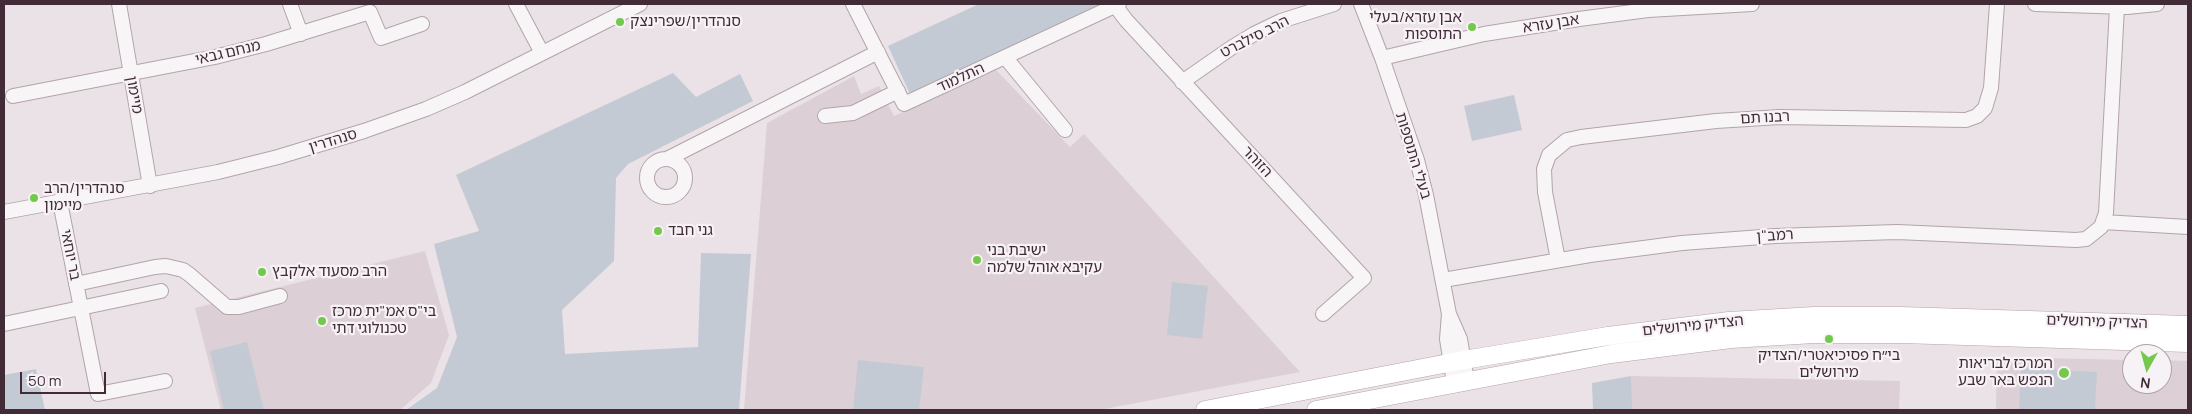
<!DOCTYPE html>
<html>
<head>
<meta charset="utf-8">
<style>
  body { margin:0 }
  #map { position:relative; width:2192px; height:414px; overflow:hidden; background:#eae2e7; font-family:Manrope,sans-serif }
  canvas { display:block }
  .frame { position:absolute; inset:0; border:5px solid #412b37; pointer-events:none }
  .north { position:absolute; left:2122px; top:344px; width:50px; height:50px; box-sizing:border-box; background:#f7f2f5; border:1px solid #aea2a9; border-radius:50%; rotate:187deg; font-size:14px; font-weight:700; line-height:20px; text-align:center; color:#412b37 }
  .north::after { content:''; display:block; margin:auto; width:18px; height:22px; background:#74c94d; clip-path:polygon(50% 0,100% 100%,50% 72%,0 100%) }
  .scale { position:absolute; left:20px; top:372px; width:86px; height:22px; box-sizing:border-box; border:2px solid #412b37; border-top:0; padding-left:6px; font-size:15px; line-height:18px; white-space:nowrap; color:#412b37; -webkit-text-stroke:4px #f7f2f5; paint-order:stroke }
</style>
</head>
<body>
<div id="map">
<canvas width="2192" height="414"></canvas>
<div class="frame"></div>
<div class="north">N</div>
<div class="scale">50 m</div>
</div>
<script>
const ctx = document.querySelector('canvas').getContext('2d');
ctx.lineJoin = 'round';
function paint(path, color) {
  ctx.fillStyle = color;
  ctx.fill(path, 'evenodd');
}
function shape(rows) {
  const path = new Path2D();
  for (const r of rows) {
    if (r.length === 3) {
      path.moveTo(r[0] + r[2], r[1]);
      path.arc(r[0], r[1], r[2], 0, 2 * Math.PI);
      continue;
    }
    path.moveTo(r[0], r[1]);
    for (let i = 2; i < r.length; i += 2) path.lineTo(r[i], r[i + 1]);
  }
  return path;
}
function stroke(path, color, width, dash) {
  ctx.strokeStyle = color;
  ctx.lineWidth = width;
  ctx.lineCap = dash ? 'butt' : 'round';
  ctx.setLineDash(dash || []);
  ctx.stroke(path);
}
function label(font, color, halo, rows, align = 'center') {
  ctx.font = font + ' Manrope,"Noto Sans Hebrew",sans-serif';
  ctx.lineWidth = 4.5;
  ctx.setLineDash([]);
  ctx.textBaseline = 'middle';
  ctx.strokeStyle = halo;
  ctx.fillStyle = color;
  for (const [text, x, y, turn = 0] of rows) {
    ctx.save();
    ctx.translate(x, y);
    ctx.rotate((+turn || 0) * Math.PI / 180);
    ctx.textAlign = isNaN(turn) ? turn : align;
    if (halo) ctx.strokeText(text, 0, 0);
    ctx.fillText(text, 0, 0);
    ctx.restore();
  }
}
const built = shape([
  [996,70,1070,147,1084,134,1300,372,1099,410,744,410,767,123,854,76,861,94,879,86,894,116],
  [425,251,449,335,431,383,400,410,221,410,195,308],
  [1997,357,2132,360,2132,384,2162,384,2162,360,2188,361,2188,410,1996,410],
  [1631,376,1900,381,1899,410,1630,410]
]);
const green = shape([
  [979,4,1099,4,1101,6,910,94,888,46],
  [673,73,696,97,740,74,753,101,628,164,616,178,614,261,562,310,565,354,698,347,701,253,751,254,739,410,406,410,437,388,457,337,434,244,479,231,456,175],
  [1514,95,1522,130,1472,141,1464,106],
  [1172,282,1208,286,1202,339,1167,335],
  [247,342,264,410,224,410,210,351],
  [858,360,924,367,919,410,853,410],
  [2021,368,2097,372,2095,410,2019,410],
  [36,369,45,410,4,410,4,375],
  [1631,376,1632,410,1593,410,1592,383]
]);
const minor = shape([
  [119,4,150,186],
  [290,4,301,34],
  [516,4,542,53],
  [853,4,904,104,1119,4],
  [1114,4,1126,20,1364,278,1323,314],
  [1361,4,1382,58,1417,160,1426,195,1449,314,1460,339,1467,381],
  [2035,4,2127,7,2157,4],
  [1005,57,1065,130],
  [1382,58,1484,34,1579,19,1648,10,1752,4],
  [1182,82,1231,48,1254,34,1281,21,1334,4],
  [13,96,215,57,266,44,370,12,381,38,422,24],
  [825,116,853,113,898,91],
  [666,178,19],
  [667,159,878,52],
  [60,202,98,394,165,381],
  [4,212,218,172,278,157,364,131,426,109,465,92,640,4],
  [2103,222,2188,227],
  [1558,260,1545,192,1544,169,1549,155,1567,140,1581,137,1716,121,1780,117,1966,120,1977,116,1985,108,1991,88,1997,4],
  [1443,280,1590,255,1682,243,1775,236,1897,232,2076,240,2086,239,2101,227,2106,213,2117,7],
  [76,284,155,267,166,266,183,270,190,275,227,307,239,307,280,296],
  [1449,314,1447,339,1454,383],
  [4,324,161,291]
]);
const major = shape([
  [1205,410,1464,360,1608,336,1729,321,1814,316,1901,316,2188,325],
  [1316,410,1611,354,1731,339,1814,334,1901,334,2188,343]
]);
const markers = [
  [620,22,5,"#74c94d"],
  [1472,27,5,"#74c94d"],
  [34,198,5,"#74c94d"],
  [658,231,5,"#74c94d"],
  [977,260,5,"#74c94d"],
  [262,272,5,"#74c94d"],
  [322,321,5,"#74c94d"],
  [1829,339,5,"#74c94d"],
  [2064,373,6,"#74c94d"]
];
const poiNames = [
  ["אבן עזרא/בעלי",1462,18,"right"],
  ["התוספות",1462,35,"right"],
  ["סנהדרין/שפרינצק",630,22],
  ["סנהדרין/הרב",44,189],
  ["מיימון",44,206],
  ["גני חבד",668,231],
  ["ישיבת בני",987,251],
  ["עקיבא אוהל שלמה",987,268],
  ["הרב מסעוד אלקבץ",272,272],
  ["בי\"ס אמ\"ית מרכז",332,312],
  ["טכנולוגי דתי",332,329],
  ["בי״ח פסיכיאטרי/הצדיק",1829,356,"center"],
  ["מירושלים",1829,373,"center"],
  ["המרכז לבריאות",2053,364,"right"],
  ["הנפש באר שבע",2053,381,"right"]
];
const streetNames = [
  ["אבן עזרא",1551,24,-9],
  ["הרב סילברט",1255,37,-27],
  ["מנחם גבאי",228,53,-13],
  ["התלמוד",961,78,-25],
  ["מיימון",134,95,80],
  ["רבנו תם",1765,118,-3],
  ["סנהדרין",333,141,-17],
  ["בעלי התוספות",1413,156,73],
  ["הזוהר",1257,162,47],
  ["רמב\"ן",1775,236,-4],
  ["בר יוחאי",70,255,79],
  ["הצדיק מירושלים",2097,322,2],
  ["הצדיק מירושלים",1693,326,-6]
];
paint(built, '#dcd0d6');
paint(green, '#c4cad4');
stroke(minor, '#b1a4ab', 16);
stroke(major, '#b5a2ad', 19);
stroke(minor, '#f8f5f7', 14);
stroke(major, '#fff', 18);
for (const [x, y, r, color] of markers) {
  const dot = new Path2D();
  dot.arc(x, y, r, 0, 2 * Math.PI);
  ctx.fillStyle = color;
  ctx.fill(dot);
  stroke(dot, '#f7f2f5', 2);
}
label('15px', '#412b37', '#f7f2f5', poiNames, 'left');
label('15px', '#412b37', '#f7f2f5', streetNames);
</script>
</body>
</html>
